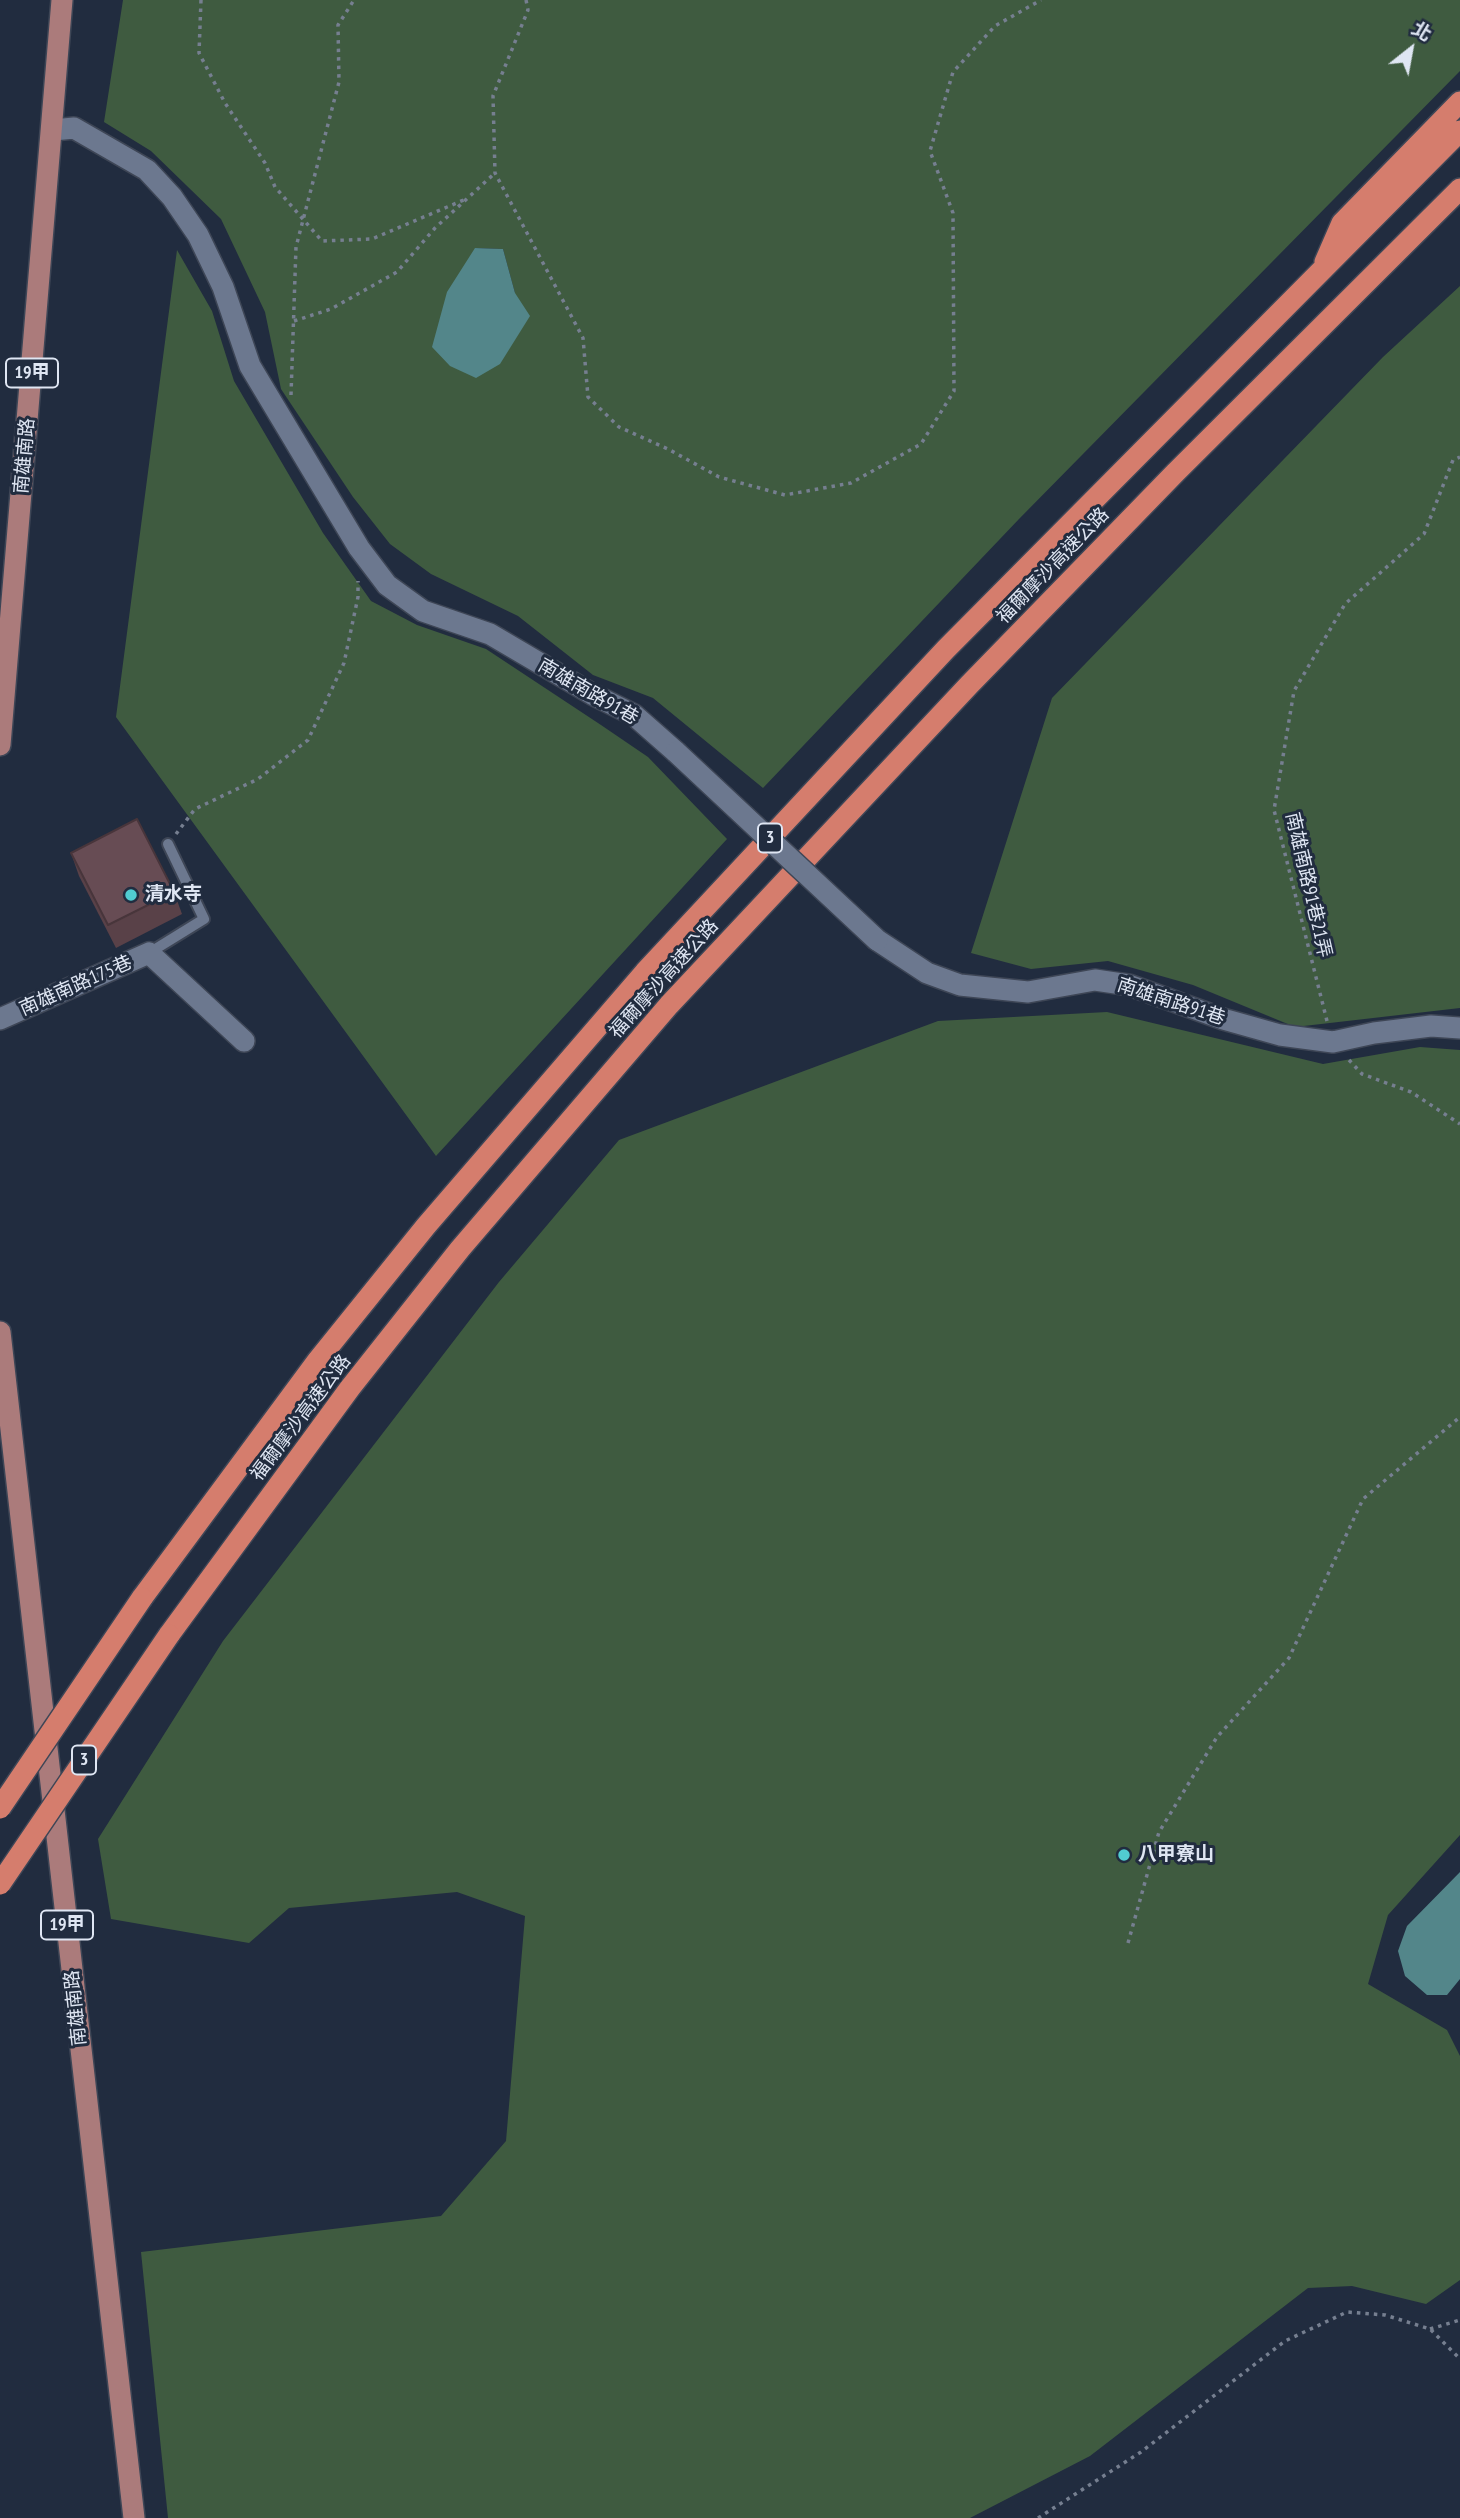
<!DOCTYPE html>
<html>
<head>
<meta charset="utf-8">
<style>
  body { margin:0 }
  #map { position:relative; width:1460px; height:2518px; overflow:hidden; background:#212c3f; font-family:"PT Sans Narrow","Noto Sans TC",sans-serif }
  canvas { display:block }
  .north { position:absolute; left:1376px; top:14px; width:70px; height:70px; -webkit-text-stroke:5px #212c3f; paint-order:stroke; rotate:31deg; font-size:19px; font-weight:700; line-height:28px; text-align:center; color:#dfe6f3 }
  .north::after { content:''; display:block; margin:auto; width:24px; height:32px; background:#dfe6f3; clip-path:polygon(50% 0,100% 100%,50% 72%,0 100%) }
</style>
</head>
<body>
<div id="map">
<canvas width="1460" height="2518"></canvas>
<div class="north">北</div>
</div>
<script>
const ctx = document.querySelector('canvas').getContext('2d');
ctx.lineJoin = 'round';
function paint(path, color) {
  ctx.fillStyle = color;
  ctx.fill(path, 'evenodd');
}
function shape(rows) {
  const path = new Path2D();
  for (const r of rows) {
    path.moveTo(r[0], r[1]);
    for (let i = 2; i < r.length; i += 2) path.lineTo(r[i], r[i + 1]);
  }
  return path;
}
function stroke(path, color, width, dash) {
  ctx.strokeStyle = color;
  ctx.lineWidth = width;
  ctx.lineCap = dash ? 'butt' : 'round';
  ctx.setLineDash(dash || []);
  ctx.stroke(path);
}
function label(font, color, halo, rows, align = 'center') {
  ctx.font = font + ' "PT Sans Narrow","Noto Sans TC",sans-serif';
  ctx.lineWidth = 6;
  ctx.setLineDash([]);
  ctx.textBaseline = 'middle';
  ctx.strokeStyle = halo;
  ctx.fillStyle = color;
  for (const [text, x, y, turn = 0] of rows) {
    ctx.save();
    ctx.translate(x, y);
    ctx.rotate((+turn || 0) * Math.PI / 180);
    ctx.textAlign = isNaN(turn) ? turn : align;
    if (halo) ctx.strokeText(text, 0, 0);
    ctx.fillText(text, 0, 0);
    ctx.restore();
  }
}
const forest = shape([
  [123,0,1460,0,1460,71,1019,519,763,788,653,698,593,675,518,616,431,574,390,544,353,497,281,389,265,312,221,219,151,151,104,122],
  [475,248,503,249,515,293],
  [177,250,212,311,234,381,323,533,371,601,417,625,486,649,601,725,648,757,727,839,436,1156,116,717],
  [1460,286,1460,1008,1295,1027,1193,985,1108,961,1031,969,971,953,1052,698,1383,357],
  [1107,1012,1323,1064,1420,1047,1460,1050,1460,1835,1388,1915,1368,1984,1447,2030,1460,2056,1460,2280,1426,2304,1352,2286,1308,2288,1090,2456,970,2518,168,2518,141,2252,441,2216,506,2141,525,1916,457,1892,289,1908,249,1943,111,1919,98,1839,223,1641,499,1282,619,1140,938,1021]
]);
const water = shape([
  [475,248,503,249,515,293,530,316,500,364,476,378,450,366,432,347,447,292],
  [1460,1872,1460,1979,1447,1995,1427,1995,1405,1976,1398,1951,1407,1926]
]);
const path = shape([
  [201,0,199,53,225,103,265,163,275,187,322,241,372,239,466,199],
  [526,0,528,10,493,96,495,173,583,338,588,397,619,427,668,449,719,477,785,495,851,483,921,444,954,391,953,213,930,151,953,72,995,26,1041,0],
  [294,321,331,309,397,272,435,228,495,173],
  [291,395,296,247,339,82,338,25,354,0],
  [176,834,195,809,258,779,308,740,344,663,358,597,358,581],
  [1327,1021,1274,810,1294,691,1345,604,1424,534,1453,460,1460,457],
  [1349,1060,1362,1074,1411,1092,1460,1124],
  [1128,1943,1159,1832,1217,1737,1289,1658,1363,1499,1460,1417],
  [1430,2329,1460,2320],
  [1038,2518,1141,2452,1285,2341,1347,2312,1385,2315,1430,2329,1460,2359]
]);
const service = shape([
  [149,953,204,919,168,844]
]);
const minor = shape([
  [53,130,74,128,147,170,172,197,198,235,223,287,250,366,359,548,387,585,423,611,490,634,592,694,634,715,676,752],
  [877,940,927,973,960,985,1028,992,1095,980,1129,985,1223,1019,1280,1035,1333,1042,1374,1033,1431,1026,1460,1028],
  [0,1019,149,953,244,1041]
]);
const primary = shape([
  [0,745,62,0],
  [0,1332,134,2518]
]);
const motorway = shape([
  [1325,262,1342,223,1460,102],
  [142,1598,318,1360,426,1226,645,972,946,649,1460,131],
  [169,1635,350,1388,460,1249,669,1005,969,685,1175,473,1460,189]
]);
const minorBridge = shape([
  [676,752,877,940]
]);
const motorwayBridge = shape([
  [0,1808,142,1598],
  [0,1884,169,1635]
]);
const wall = shape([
  [71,853,174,892,182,914,116,948,79,876]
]);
const building = shape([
  [137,819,174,892,108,925,71,853,137,819]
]);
const markers = [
  [131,895,7,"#51ccd1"],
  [1124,1855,7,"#51ccd1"]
];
const shields = [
  [32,373,52],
  [770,838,24],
  [84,1760,24],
  [67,1925,52]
];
const shieldNames = [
  ["19甲",32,373],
  ["3",770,838],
  ["3",84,1760],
  ["19甲",67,1925]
];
const streetNames = [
  ["南雄南路",25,456,-85],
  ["福爾摩沙高速公路",1053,566,-46],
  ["南雄南路91巷",588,692,30],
  ["南雄南路91巷21弄",1308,885,77],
  ["福爾摩沙高速公路",664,979,-48],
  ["南雄南路175巷",76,986,-24],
  ["南雄南路91巷",1171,1002,18],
  ["福爾摩沙高速公路",301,1418,-53],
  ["南雄南路",76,2008,-96]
];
const poiNames = [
  ["清水寺",145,895],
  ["八甲寮山",1138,1855]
];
paint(forest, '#3f5b40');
paint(water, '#53868a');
stroke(service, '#3e4656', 14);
stroke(minor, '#3e4656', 24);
stroke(primary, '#3e4656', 24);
stroke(motorway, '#3e4656', 24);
stroke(path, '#767f90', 3.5, [3.5, 5]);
stroke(service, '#6c788f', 10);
stroke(minor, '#6c788f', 21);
stroke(primary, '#ab7b7b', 21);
stroke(motorway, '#d57d6d', 21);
stroke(minorBridge, '#3e4656', 24, []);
stroke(motorwayBridge, '#3e4656', 24, []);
stroke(minorBridge, '#6c788f', 21);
stroke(motorwayBridge, '#d57d6d', 21);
paint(wall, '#594148');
paint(building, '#674c54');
stroke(building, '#48353b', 2);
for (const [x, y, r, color] of markers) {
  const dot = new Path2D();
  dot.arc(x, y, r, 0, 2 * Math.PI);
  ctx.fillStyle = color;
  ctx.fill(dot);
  stroke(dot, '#212c3f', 2.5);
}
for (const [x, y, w] of shields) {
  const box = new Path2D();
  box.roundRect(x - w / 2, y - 14.5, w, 29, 5);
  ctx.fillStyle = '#212c3f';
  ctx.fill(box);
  stroke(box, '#dfe6f3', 2);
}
label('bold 18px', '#dfe6f3', null, shieldNames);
label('19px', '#dfe6f3', '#212c3f', streetNames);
label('bold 19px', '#dfe6f3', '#212c3f', poiNames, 'left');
</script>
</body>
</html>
